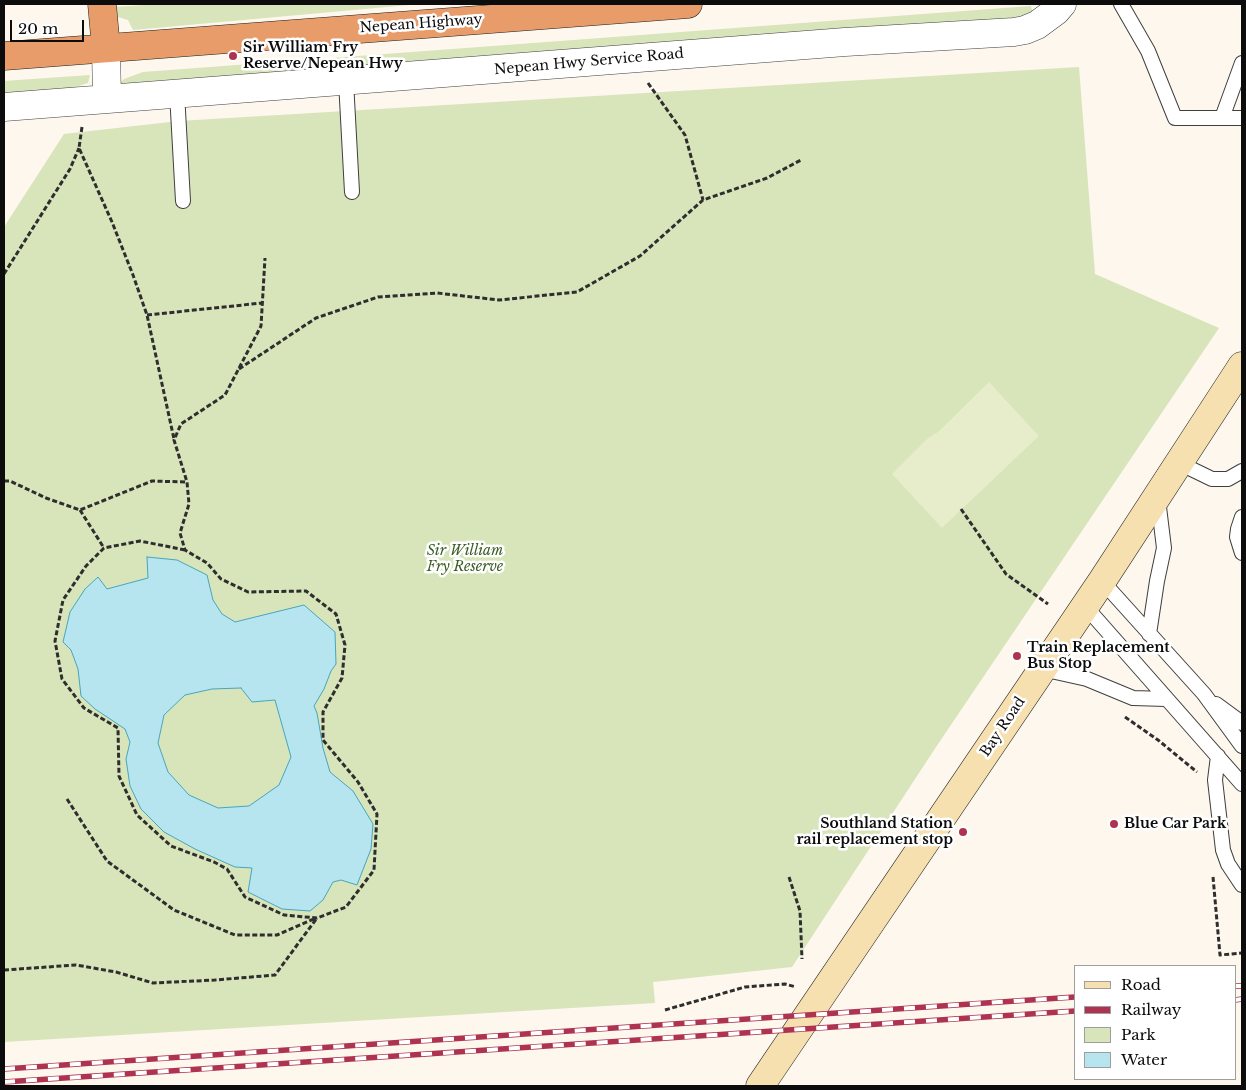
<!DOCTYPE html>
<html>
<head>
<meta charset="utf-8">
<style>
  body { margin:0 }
  #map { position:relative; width:1246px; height:1090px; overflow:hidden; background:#fdf7ed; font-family:"Libre Baskerville",serif }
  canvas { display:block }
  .frame { position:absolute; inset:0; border:5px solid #0c0c0c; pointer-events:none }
  .legend { position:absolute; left:1074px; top:965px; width:162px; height:115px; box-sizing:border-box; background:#fff; border:1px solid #9e9e9e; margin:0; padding:6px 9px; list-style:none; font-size:15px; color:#0c0c0c }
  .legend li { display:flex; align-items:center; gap:10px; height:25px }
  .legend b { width:25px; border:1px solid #9e9e9e }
  .scale { position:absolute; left:10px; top:20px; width:74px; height:22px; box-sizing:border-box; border:2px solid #0c0c0c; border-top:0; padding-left:6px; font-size:15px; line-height:18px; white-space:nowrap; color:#0c0c0c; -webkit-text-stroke:4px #fff; paint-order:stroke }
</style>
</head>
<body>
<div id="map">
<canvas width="1246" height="1090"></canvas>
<div class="frame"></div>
<ul class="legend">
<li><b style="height:6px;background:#f6e0af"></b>Road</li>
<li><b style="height:6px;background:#ad3351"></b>Railway</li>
<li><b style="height:14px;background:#d8e4ba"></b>Park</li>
<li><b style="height:14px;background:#b7e5ef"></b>Water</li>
</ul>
<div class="scale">20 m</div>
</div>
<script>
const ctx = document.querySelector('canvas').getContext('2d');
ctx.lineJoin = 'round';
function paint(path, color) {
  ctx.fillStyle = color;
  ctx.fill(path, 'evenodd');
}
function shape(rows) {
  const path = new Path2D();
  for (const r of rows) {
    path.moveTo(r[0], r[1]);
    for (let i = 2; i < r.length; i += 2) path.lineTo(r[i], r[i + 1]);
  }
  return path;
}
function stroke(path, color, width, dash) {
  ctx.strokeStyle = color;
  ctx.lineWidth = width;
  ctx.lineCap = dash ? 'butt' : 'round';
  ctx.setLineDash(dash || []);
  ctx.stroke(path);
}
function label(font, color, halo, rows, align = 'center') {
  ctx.font = font + ' "Libre Baskerville",serif';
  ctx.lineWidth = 5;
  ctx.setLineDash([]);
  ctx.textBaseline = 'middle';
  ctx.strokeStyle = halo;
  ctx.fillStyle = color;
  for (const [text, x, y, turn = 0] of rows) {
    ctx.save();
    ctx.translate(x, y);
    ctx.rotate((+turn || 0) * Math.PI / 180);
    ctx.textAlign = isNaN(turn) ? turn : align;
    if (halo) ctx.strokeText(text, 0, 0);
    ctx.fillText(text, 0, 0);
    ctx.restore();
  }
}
const green = shape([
  [159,4,420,4,133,30,128,20,115,16,115,7],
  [1031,6,1033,15,1013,21,112,90,124,79,143,72],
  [1079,67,1095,274,1219,328,936,747,792,967,653,982,655,1003,4,1042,4,227,64,134,179,121],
  [90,75,88,83,66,90,4,95,4,81]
]);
const pitch = shape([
  [989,382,1039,436,942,528,892,474,928,438,938,432]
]);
const water = shape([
  [147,557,177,560,207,575,213,600,222,614,235,622,304,605,335,632,336,664,331,671,324,689,314,706,317,713,323,748,330,772,353,791,373,824,371,849,357,885,341,880,333,882,323,900,310,911,282,909,248,892,252,868,235,867,195,849,164,832,141,809,130,786,126,759,130,742,125,729,95,709,81,696,78,669,71,650,63,642,70,612,85,589,98,577,107,589,148,578,147,557],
  [241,688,252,702,275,700,291,757,279,785,249,806,218,808,189,795,168,772,158,743,164,715,185,695,212,689,241,688]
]);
const path = shape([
  [648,83,685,135,703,200],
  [82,127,79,148,112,222,133,275,147,315,174,439],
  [4,274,70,169,79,148],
  [147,315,262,303],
  [239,369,316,318,378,297,437,293,499,300,577,292,640,256,703,200,767,178,801,160],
  [4,481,10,481,46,498,80,510,152,481,186,482],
  [961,509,1006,574,1048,604],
  [80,510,104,548],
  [185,550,140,541,104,548,86,566,63,600,55,641,62,679,84,708,118,728,119,776,137,815,171,846,214,862,227,869,245,897,284,915,317,918,346,907,374,870,377,814,358,782,323,740,323,712,342,678,345,645,336,614,306,591,248,592,221,579,207,563,185,550,180,533,189,504,187,482,174,440,181,424,225,395,261,326,265,258],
  [1125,717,1158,740,1197,772],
  [67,799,107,861,174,910,235,935,277,935,316,918],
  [789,877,800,911,802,959],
  [1213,877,1220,955,1242,953],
  [4,970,76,965,116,972,153,983,215,980,275,975,317,918],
  [665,1010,745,987,785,984,796,987]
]);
const service = shape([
  [1121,4,1148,51,1175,118,1242,118],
  [346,81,352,192],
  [177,93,183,201],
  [1222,118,1242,63],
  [1179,463,1212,479,1228,479,1242,471],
  [1242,517,1238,529,1237,537,1242,553],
  [1102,581,1204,694,1242,746],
  [1085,606,1242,784],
  [1149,634,1157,581,1164,548,1158,499],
  [1042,669,1087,679,1133,698,1166,699],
  [1216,704,1242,723],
  [1218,756,1215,780,1223,850,1228,864,1242,885]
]);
const minor = shape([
  [106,48,107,99],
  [4,107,845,42,1014,32,1025,30,1037,25,1056,11,1062,4]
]);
const secondary = shape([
  [760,1086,1102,581,1242,366]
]);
const trunk = shape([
  [102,4,106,48],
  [4,56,688,4]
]);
const rail = shape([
  [1235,986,1242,986],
  [1235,1000,1242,999],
  [4,1069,1075,997],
  [4,1082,1075,1011]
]);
const markers = [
  [233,56,5,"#ad3351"],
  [1017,656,5,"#ad3351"],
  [1114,824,5,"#ad3351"],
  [963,832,5,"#ad3351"]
];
const streetNames = [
  ["Nepean Highway",421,24,-4],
  ["Nepean Hwy Service Road",589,62,-5],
  ["Bay Road",1003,727,-56]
];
const poiNames = [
  ["Sir William Fry",243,48],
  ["Reserve/Nepean Hwy",243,64],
  ["Train Replacement",1027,648],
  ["Bus Stop",1027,664],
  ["Southland Station",953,824,"right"],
  ["rail replacement stop",953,840,"right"],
  ["Blue Car Park",1124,824]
];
const parkNames = [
  ["Sir William",465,551],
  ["Fry Reserve",465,567]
];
paint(green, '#d8e4ba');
paint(pitch, '#e7eccb');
paint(water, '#b7e5ef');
stroke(water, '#46a6be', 1);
stroke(service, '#3f3f3f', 16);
stroke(minor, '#3f3f3f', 29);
stroke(secondary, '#2e2e2e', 29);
stroke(trunk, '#1d1d1d', 29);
stroke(path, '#2e2e2e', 3, [5, 2.5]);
stroke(service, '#fff', 14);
stroke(minor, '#fff', 28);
stroke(secondary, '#f6e0af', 28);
stroke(trunk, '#e79c6a', 28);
stroke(rail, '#ad3351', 5.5);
stroke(rail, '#fff', 4, [11]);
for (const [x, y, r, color] of markers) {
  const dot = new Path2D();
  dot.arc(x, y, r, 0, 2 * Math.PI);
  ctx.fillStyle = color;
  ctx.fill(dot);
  stroke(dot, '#fff', 2);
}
label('14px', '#0c0c0c', '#fff', streetNames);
label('bold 14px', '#0c0c0c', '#fff', poiNames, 'left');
label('italic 14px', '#3b5c24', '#fff', parkNames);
</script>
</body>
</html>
